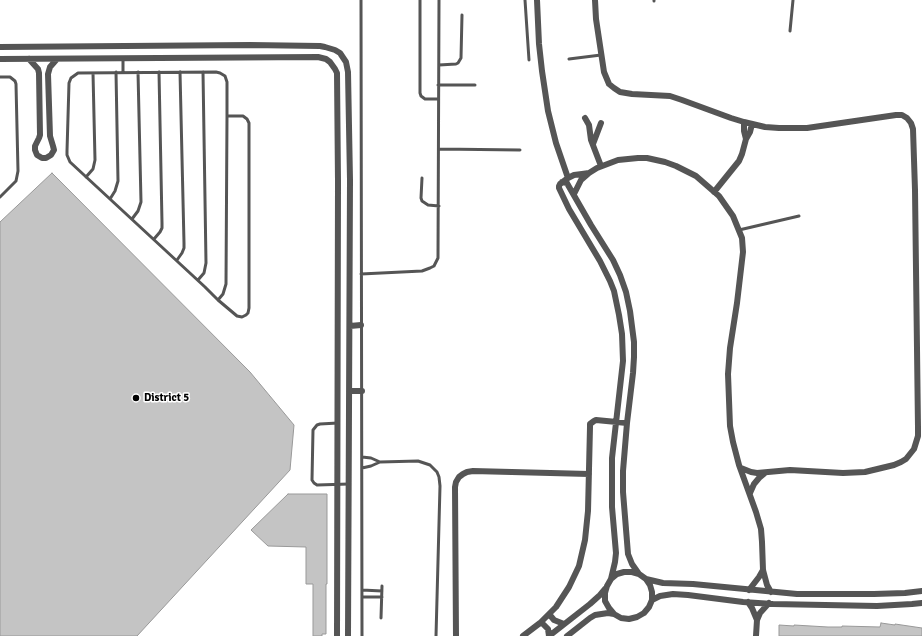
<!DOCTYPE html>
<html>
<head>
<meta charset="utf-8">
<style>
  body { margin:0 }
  canvas { display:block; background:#fff }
</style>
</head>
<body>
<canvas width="922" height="636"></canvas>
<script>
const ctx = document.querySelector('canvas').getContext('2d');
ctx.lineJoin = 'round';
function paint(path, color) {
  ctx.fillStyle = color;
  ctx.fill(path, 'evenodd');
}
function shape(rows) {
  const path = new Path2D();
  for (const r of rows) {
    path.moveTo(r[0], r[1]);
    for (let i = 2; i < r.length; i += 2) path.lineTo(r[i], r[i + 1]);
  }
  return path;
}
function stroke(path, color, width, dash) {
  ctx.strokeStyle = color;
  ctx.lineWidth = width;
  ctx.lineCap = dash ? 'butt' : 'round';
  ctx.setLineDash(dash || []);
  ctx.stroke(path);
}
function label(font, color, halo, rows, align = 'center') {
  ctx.font = font + ' Signika,sans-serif';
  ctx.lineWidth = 3;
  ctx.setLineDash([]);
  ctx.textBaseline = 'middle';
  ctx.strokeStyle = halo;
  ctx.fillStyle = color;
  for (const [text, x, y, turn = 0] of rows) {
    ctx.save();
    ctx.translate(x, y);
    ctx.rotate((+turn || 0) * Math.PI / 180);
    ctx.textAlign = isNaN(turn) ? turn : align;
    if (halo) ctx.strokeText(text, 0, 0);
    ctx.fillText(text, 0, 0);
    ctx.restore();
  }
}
const building = shape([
  [52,173,250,372,294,425,290,470,137,636,0,636,0,222,52,173],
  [288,494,327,494,327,584,326,584,326,634,322,634,322,636,313,636,313,584,306,584,306,547,268,546,251,530,288,494],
  [881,623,895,625,895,624,922,628,922,636,779,636,779,625,794,626,794,625,828,627,842,627,842,626,880,627,881,623]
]);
const lane = shape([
  [361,0,362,636],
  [420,0,420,93,421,96,425,99,438,99],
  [525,0,529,60],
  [654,0,654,1],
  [790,31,793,0],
  [123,59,123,72],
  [569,59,601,55],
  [439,65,456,64,458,63,461,58,462,15],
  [0,77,10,77,15,81,16,84,18,171,16,181,0,197],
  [438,85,475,85],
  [439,149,520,150],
  [86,177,93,169,95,160,93,73],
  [422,178,421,198,422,201,428,205,439,206],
  [110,199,115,191,118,181,116,72],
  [132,219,138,211,141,202,138,72],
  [739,230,799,216],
  [154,239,160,232,162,228,162,223,159,72],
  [177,260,182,253,184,248,184,243,180,72],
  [361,274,422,271,430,268,434,266,438,258,439,0],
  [198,280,204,273,206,263,203,72],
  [218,300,223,294,226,284,227,116,227,82,225,76,220,73,216,72,78,73,71,78,69,83,67,151,67,155,70,162,205,287,218,300,237,316,242,317,246,315,248,313,249,308,249,123,247,119,243,116,227,116],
  [338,423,320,424,317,425,313,430,312,480,314,483,317,485,349,484],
  [362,457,371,458,380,462],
  [362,468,371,466,380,462,418,461,430,465,437,472,439,477,440,486,436,636],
  [362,590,382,591],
  [362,597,382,597],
  [381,618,382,586]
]);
const street = shape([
  [537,0,539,44,542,71,548,111,556,143,568,178],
  [595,0,596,19,604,72,609,84,614,88,620,92,632,94,670,96,682,100,731,118,744,122,765,127,779,128,807,128,896,115,902,115,907,118,911,123,913,129,915,190,918,428,918,436,914,449,906,459,901,462,894,465,865,472,843,473,790,470,757,473,751,472,741,468],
  [0,47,250,45,320,46,325,47,335,50,340,53,346,62,348,72,350,180,348,636],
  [0,59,318,57,326,59,330,62,335,69,337,73,338,182,337,636],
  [29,59,38,69,39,73,40,135,39,138,35,146,35,150,37,155,42,158,46,158,51,155,54,150,53,146,50,136,48,74,50,67,57,59],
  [585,118,589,125,591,140,601,166],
  [744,122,744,131,746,139],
  [593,144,601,123],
  [589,173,582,174,574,175,568,178,560,184,559,186,559,188,569,209,600,261,610,281,614,291,619,315,622,334,623,361,612,458,612,507,616,553,615,562,611,579,607,586,605,593,605,601,609,608,614,614,621,618,629,619,637,617,644,613,649,607,652,600,652,592,650,585,646,579,639,574,632,572,624,572,617,574,611,579],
  [562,182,567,183,568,185,591,225,613,260,620,275,626,292,630,311,634,342,634,357,633,373,627,423,623,471,623,492,628,554,632,564,639,574],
  [714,192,739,161,742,154,746,139,750,132,752,124],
  [574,194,581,180,589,173,597,168,618,160,638,158,647,158,665,162,676,166,696,176,719,196,733,216,742,238,743,252,737,303,730,348,728,374,730,426,733,442,739,465,756,512,761,529,762,542,763,570,767,585,771,592],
  [350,326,361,325],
  [349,391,362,391],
  [750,493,754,484,759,478,765,473],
  [646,579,663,583,693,584,797,594,874,594,905,593,922,591],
  [749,590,759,577,763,570],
  [652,600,660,596,673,594,688,595,743,602,773,604,877,606,912,604,922,603],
  [748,602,752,608,757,620,756,636],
  [549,614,554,620,564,624],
  [757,620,760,613,769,603],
  [540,623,543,624,548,629,549,636],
  [456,636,455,487,456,482,459,477,463,474,467,472,473,471,589,474],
  [523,636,540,623,556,607,569,587,579,566,585,540,588,511,590,427,590,424,594,421,596,420,627,423],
  [549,636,590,604,600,595,605,589],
  [567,636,590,618,595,615,608,613,614,614]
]);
const markers = [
  [136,398,4,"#000"]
];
const poiNames = [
  ["District 5",144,398]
];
paint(building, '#c4c4c4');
stroke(building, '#999', 1);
stroke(lane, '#555', 3);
stroke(street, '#555', 6);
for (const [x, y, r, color] of markers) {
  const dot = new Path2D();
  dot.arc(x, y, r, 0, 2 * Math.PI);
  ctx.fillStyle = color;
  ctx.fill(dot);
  stroke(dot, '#fff', 1.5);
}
label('bold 11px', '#000', '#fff', poiNames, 'left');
</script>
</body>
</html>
